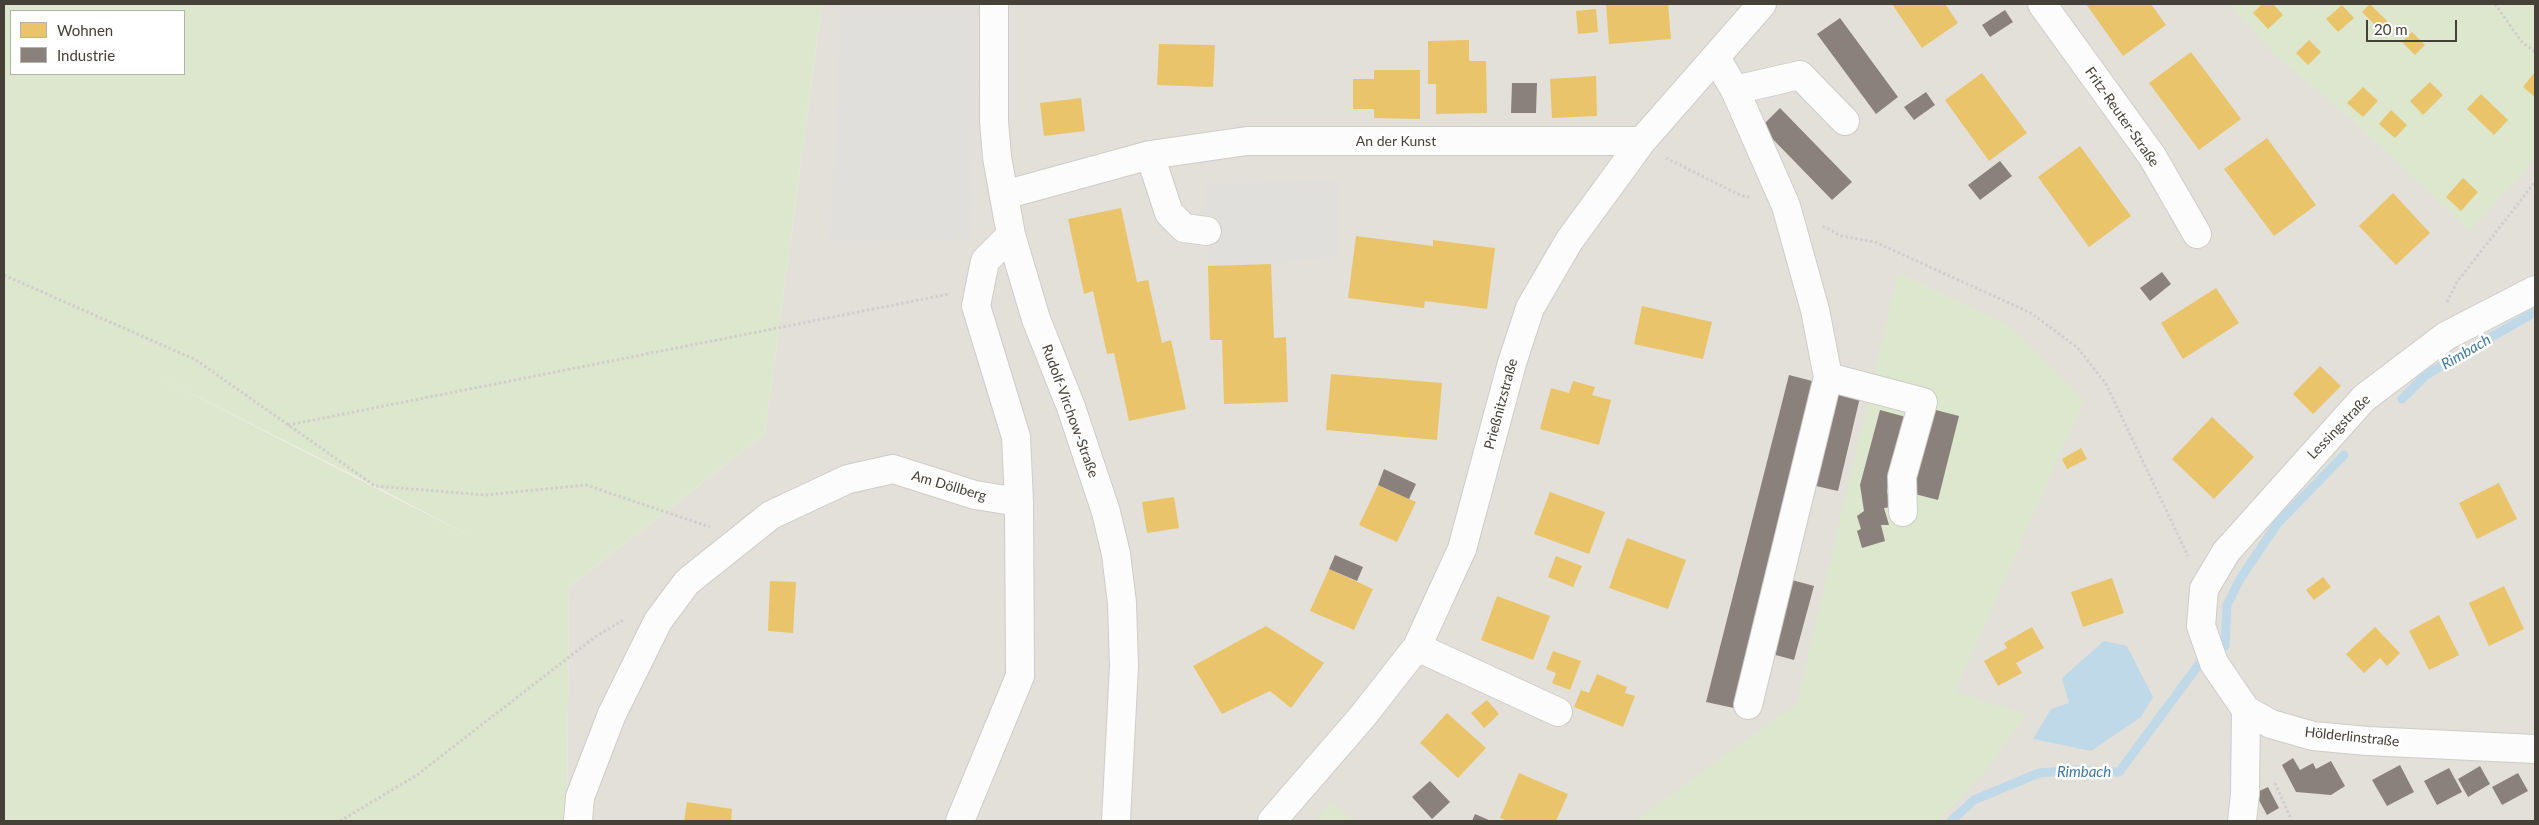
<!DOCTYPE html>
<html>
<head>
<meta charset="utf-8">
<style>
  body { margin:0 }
  #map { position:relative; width:2539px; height:825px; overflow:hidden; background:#f0eeeb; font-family:Lato,sans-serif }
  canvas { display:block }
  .frame { position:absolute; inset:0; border:5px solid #454038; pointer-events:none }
  .legend { position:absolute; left:10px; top:10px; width:175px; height:65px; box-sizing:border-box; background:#fff; border:1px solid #b5b3af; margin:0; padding:6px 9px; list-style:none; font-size:15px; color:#454038 }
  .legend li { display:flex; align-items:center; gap:10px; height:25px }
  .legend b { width:25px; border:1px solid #b5b3af }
  .scale { position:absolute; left:2366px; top:20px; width:91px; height:22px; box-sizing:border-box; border:2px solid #454038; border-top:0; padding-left:6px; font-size:15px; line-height:18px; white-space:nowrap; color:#454038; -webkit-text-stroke:4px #fff; paint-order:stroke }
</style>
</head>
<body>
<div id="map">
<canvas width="2539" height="825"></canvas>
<div class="frame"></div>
<ul class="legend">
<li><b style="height:14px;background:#e9c46a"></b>Wohnen</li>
<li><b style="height:14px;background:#8a817c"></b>Industrie</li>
</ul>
<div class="scale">20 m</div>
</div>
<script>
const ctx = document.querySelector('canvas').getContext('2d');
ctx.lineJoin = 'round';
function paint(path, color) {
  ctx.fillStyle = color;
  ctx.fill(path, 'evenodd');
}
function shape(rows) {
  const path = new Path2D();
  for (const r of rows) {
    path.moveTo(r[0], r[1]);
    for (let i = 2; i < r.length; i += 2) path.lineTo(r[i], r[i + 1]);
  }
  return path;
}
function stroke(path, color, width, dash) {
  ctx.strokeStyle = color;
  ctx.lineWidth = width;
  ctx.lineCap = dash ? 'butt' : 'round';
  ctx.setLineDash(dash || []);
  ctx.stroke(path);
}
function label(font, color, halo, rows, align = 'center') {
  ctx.font = font + ' Lato,sans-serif';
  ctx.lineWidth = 5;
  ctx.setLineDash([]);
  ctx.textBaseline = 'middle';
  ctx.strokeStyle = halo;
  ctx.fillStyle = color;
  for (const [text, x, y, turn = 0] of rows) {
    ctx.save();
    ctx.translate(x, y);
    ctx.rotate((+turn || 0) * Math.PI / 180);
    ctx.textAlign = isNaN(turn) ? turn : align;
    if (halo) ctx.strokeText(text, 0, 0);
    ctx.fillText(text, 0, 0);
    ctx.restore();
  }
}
const residential = shape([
  [822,4,2535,4,2535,821,567,821,569,587,765,434]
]);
const green = shape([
  [4,4,822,4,765,434,569,587,567,821,4,821],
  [11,11,184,11,184,74,11,74],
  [156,376,375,486,476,539],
  [2230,4,2535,4,2535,159,2470,231,2354,122,2273,53],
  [1898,273,2011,326,2084,400,1955,692,2026,714,1982,776,1938,821,1634,821,1797,703],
  [1331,802,1353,821,1314,821]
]);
const parking = shape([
  [841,4,979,4,972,239,830,241],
  [1338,179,1339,256,1271,264,1208,266,1205,185]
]);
const water = shape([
  [2104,641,2127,646,2153,697,2141,717,2091,751,2033,739,2051,709,2069,703,2062,678]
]);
const homes = shape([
  [1606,4,1668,4,1671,39,1609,44],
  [1892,4,1945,4,1958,23,1922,48],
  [2086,4,2151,4,2166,25,2123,56],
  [2262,4,2273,4,2283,15,2268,29,2253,13],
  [2370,4,2388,22,2380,30,2362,12],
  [2342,5,2354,18,2338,32,2326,19],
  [1596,9,1598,32,1578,34,1576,11],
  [2412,32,2425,45,2415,55,2402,42],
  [1469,40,1469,61,1486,61,1487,113,1436,114,1436,84,1428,84,1428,41],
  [2309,40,2321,52,2308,65,2296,53],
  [1159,44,1215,45,1213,87,1157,85],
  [2191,52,2241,119,2199,150,2149,83],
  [1374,70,1420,70,1420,119,1374,118,1374,109,1353,109,1353,79,1374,79],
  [2535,72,2535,97,2523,87],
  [1982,73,2027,133,1989,161,1945,100],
  [1596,76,1597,116,1552,118,1550,79],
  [2430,82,2443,95,2423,115,2410,101],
  [2363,87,2378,101,2363,117,2347,103],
  [2481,94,2508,120,2494,135,2467,109],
  [1081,98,1085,131,1044,136,1040,103],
  [2391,110,2407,125,2395,138,2379,124],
  [2267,138,2316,205,2274,236,2224,169],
  [2080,146,2131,216,2089,247,2038,177],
  [2463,178,2478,192,2461,211,2446,197],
  [2393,193,2430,233,2396,265,2359,226],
  [1121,208,1137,282,1148,280,1162,343,1171,340,1186,409,1129,421,1114,353,1107,354,1093,291,1084,294,1068,219],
  [1356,236,1433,246,1433,240,1495,248,1487,309,1425,301,1424,308,1348,298],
  [1271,264,1274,338,1286,337,1288,402,1224,404,1222,340,1210,340,1208,266],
  [2216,288,2239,323,2183,359,2161,323],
  [1642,306,1712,322,1703,359,1634,344],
  [2320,366,2341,386,2313,414,2293,394],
  [1331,374,1442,383,1437,440,1326,430],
  [1573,381,1595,387,1592,395,1611,400,1599,445,1540,429,1551,388,1569,393],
  [2212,417,2254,457,2214,499,2172,459],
  [2081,448,2087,459,2067,469,2062,459],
  [2499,483,2517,519,2477,539,2459,503],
  [1378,485,1416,502,1397,542,1359,525],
  [1550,492,1605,512,1589,554,1534,534],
  [1174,497,1179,528,1147,533,1142,502],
  [1627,538,1686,560,1668,609,1609,588],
  [1556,556,1582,566,1573,587,1548,577],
  [1329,569,1373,589,1354,630,1310,611],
  [2323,577,2331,587,2314,600,2306,590],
  [2112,578,2124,613,2083,627,2071,592],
  [770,581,796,582,793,633,768,631],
  [2504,586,2524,629,2489,646,2469,603],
  [1497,596,1550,616,1533,660,1481,640],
  [2439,615,2459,655,2429,670,2409,631],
  [1266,626,1324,663,1291,708,1270,691,1222,714,1193,666],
  [2032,627,2044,648,2016,663,2022,673,1998,686,1984,661,2007,648,2004,643],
  [2375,627,2400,653,2387,666,2380,658,2364,673,2346,654],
  [1553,651,1581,661,1570,690,1552,683,1556,673,1546,669],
  [1597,674,1627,687,1625,693,1635,696,1623,727,1574,707,1581,690,1589,693],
  [1487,700,1499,714,1484,728,1471,713],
  [1447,713,1486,748,1458,778,1420,743],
  [1519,773,1568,794,1556,821,1508,821,1500,818],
  [687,802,732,809,731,821,684,821]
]);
const industry = shape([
  [2005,10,2013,22,1990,37,1982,25],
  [1840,18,1898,97,1876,114,1817,34],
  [1512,83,1537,83,1536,113,1511,113],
  [1926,92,1935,105,1914,120,1904,107],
  [1780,108,1852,182,1832,200,1761,127],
  [2000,161,2012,176,1980,200,1968,185],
  [2162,272,2171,284,2150,301,2140,288],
  [1789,375,1816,382,1734,708,1706,702],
  [1840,388,1861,393,1838,491,1816,486],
  [1932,409,1959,416,1938,500,1911,493],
  [1880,410,1906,417,1887,491,1891,507,1884,508,1889,525,1881,525,1885,541,1862,548,1857,531,1861,529,1857,516,1864,511,1860,485],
  [1384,469,1416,484,1409,499,1378,485],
  [1335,555,1363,567,1357,581,1329,569],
  [1792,580,1814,586,1794,660,1772,654],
  [2293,758,2300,770,2313,763,2316,769,2331,761,2345,786,2331,795,2296,792,2282,765],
  [2400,765,2414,792,2387,806,2372,780],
  [2480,766,2490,784,2468,797,2458,779],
  [2449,768,2462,792,2437,805,2424,781],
  [2518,773,2528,791,2502,805,2492,787],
  [1430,781,1450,802,1432,819,1412,797],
  [2268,787,2279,808,2267,815,2255,793],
  [1475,814,1491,821,1472,821]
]);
const stream = shape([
  [2402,399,2426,375,2535,312],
  [2225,646,2227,605,2240,579,2277,524,2344,455],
  [1951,821,1974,800,2039,773,2074,770,2119,772,2203,659]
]);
const path = shape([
  [2495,4,2521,41,2535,52],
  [1666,158,1740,195,1751,198],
  [1823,226,1841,236,1875,242,2031,313,2078,348,2106,384,2188,556],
  [4,275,196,360,375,486,486,495,586,485,710,527],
  [2447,302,2457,282,2535,182],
  [288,425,949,294],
  [2275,783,2292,821],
  [340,821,417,775,595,637,625,619]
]);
const minor = shape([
  [994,4,994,121,997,157,1011,235,1036,319,1071,407,1106,512,1116,554,1122,603,1124,666,1116,821],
  [2042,4,2152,156,2197,234],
  [1716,58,1735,90,1786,206,1815,310,1828,377,1748,705],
  [1735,90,1800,75,1845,121],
  [1150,155,1169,213,1184,228,1207,231],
  [1004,195,1150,155,1247,141,1642,141],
  [2535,290,2446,336,2364,398,2226,552,2204,589,2201,626,2214,663,2246,710,2271,724,2313,736,2367,741,2535,749],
  [1828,377,1923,402,1902,477,1903,512],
  [1417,647,1558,712],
  [578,821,580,797,612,714,658,621,687,582,771,515,848,479,893,469,975,495,1019,502,1016,437,976,306,985,261,1011,235],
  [960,821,1020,676,1019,502],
  [1272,821,1362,717,1417,647,1462,549,1512,363,1530,308,1569,241,1642,141,1762,4],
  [2242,821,2245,794,2246,710]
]);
const streetNames = [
  ["Fritz-Reuter-Straße",2122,117,55],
  ["An der Kunst",1396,141],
  ["Prießnitzstraße",1501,404,-75],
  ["Rudolf-Virchow-Straße",1070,411,70],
  ["Lessingstraße",2339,427,-46],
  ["Am Döllberg",949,486,16],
  ["Hölderlinstraße",2352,737,6]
];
const waterNames = [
  ["Rimbach",2466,352,-30],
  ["Rimbach",2084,772]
];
paint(residential, '#e3e0d9');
paint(green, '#dde7ce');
paint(parking, '#e1dfdc');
paint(water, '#c0d9e9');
paint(homes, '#e9c46a');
paint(industry, '#8a817c');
stroke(stream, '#c0d9e9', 9);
stroke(minor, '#ceccc8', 30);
stroke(path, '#d0cecc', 3, [2.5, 2.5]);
stroke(minor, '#fdfcfc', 28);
label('14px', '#454038', '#fff', streetNames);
label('italic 15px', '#3e7aa4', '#fff', waterNames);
</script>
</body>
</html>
